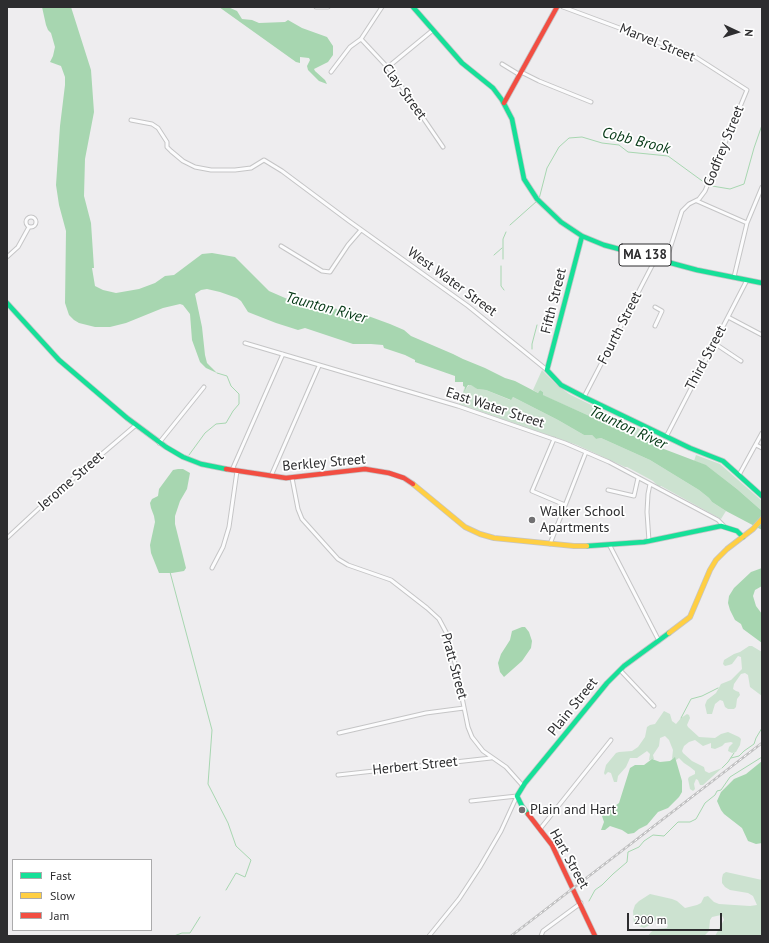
<!DOCTYPE html>
<html>
<head>
<meta charset="utf-8">
<style>
  body { margin:0 }
  #map { position:relative; width:769px; height:943px; overflow:hidden; background:#eeedef; font-family:"PT Sans",sans-serif }
  canvas { display:block }
  .frame { position:absolute; inset:0; border:8px solid #2d2d2f; pointer-events:none }
  .legend { position:absolute; left:12px; top:859px; width:140px; height:72px; box-sizing:border-box; background:#fff; border:1px solid #ababac; margin:0; padding:5px 7px; list-style:none; font-size:12px; color:#2d2d2f }
  .legend li { display:flex; align-items:center; gap:8px; height:20px }
  .legend b { width:20px; border:1px solid #ababac }
  .north { position:absolute; left:717px; top:12px; width:40px; height:40px; -webkit-text-stroke:3px #fff; paint-order:stroke; rotate:94deg; font-size:11px; font-weight:700; line-height:16px; text-align:center; color:#2d2d2f }
  .north::after { content:''; display:block; margin:auto; width:14px; height:18px; background:#2d2d2f; clip-path:polygon(50% 0,100% 100%,50% 72%,0 100%) }
  .scale { position:absolute; left:627px; top:913px; width:95px; height:18px; box-sizing:border-box; border:2px solid #2d2d2f; border-top:0; padding-left:5px; font-size:12px; line-height:14px; white-space:nowrap; color:#2d2d2f; -webkit-text-stroke:3px #fff; paint-order:stroke }
</style>
</head>
<body>
<div id="map">
<canvas width="769" height="943"></canvas>
<div class="frame"></div>
<ul class="legend">
<li><b style="height:5px;background:#16e098"></b>Fast</li>
<li><b style="height:5px;background:#ffcf43"></b>Slow</li>
<li><b style="height:5px;background:#f24e42"></b>Jam</li>
</ul>
<div class="north">N</div>
<div class="scale">200 m</div>
</div>
<script>
const ctx = document.querySelector('canvas').getContext('2d');
ctx.lineJoin = 'round';
function paint(path, color) {
  ctx.fillStyle = color;
  ctx.fill(path, 'evenodd');
}
function shape(rows) {
  const path = new Path2D();
  for (const r of rows) {
    if (r.length === 3) {
      path.moveTo(r[0] + r[2], r[1]);
      path.arc(r[0], r[1], r[2], 0, 2 * Math.PI);
      continue;
    }
    path.moveTo(r[0], r[1]);
    for (let i = 2; i < r.length; i += 2) path.lineTo(r[i], r[i + 1]);
  }
  return path;
}
function stroke(path, color, width, dash) {
  ctx.strokeStyle = color;
  ctx.lineWidth = width;
  ctx.lineCap = dash ? 'butt' : 'round';
  ctx.setLineDash(dash || []);
  ctx.stroke(path);
}
function label(font, color, halo, rows, align = 'center') {
  ctx.font = font + ' "PT Sans",sans-serif';
  ctx.lineWidth = 3.5;
  ctx.setLineDash([]);
  ctx.textBaseline = 'middle';
  ctx.strokeStyle = halo;
  ctx.fillStyle = color;
  for (const [text, x, y, turn = 0] of rows) {
    ctx.save();
    ctx.translate(x, y);
    ctx.rotate((+turn || 0) * Math.PI / 180);
    ctx.textAlign = isNaN(turn) ? turn : align;
    if (halo) ctx.strokeText(text, 0, 0);
    ctx.fillText(text, 0, 0);
    ctx.restore();
  }
}
const green = shape([
  [542,370,557,385,569,394,658,438,655,445,542,395,543,392,540,390,538,393,533,390],
  [469,385,472,385,477,389,486,390,510,400,513,397,558,420,584,435,592,435,596,439,601,438,650,460,699,490,709,498,712,502,726,511,721,519,661,486,659,487,653,481,627,467,625,467,577,445,459,404,465,386,464,391],
  [696,455,720,464,762,501,762,511,737,489,707,466,694,461],
  [749,646,752,646,762,652,762,696,750,687,748,675,745,673,741,674,734,684,733,689,736,691,739,692,740,695,737,699,736,707,734,709,728,709,725,707,723,701,720,700,715,704,712,714,707,714,705,705,707,700,716,693,721,684,731,680,742,669,741,657,738,656,732,664,729,665,725,666,723,664,724,660,734,654,740,652],
  [664,711,670,714,672,721,676,724,681,718,687,714,689,715,690,718,687,725,688,727,699,737,715,738,721,734,728,732,739,737,741,739,740,745,736,752,732,753,728,751,729,747,733,743,731,742,725,743,722,746,715,749,711,748,711,743,703,746,695,740,689,742,684,746,682,751,683,753,692,761,704,767,705,771,709,773,722,768,703,785,700,785,698,780,696,779,694,784,695,789,693,791,690,789,688,779,689,777,695,774,695,771,690,767,684,763,679,758,676,760,674,758,672,759,673,750,669,740,665,736,660,738,659,746,653,755,654,759,649,760,650,754,647,751,637,758,630,758,626,767,618,776,617,782,614,782,611,773,608,772,605,775,604,773,606,765,616,753,619,752,632,751,638,747,645,737,647,727,650,725,655,724],
  [726,872,762,880,762,936,715,936,724,920,723,917,721,915,712,917,710,920,709,931,704,936,648,936,651,932,656,929,667,928,668,925,664,921,656,920,648,926,644,928,634,924,633,911,635,905,639,901,650,894,672,899,677,901,685,908,697,905,701,903,704,897,708,896,714,902,719,904,750,906,757,905,753,896,748,893,730,890,725,887,722,883,722,878,723,874]
]);
const water = shape([
  [42,7,71,7,91,70,94,112,85,159,84,196,91,223,94,268,92,268,95,286,103,290,116,293,139,289,155,283,165,276,174,275,202,254,212,253,235,257,269,291,292,301,360,313,390,324,404,330,411,336,453,354,463,359,485,368,505,378,515,381,538,393,540,390,543,392,543,395,656,446,706,465,737,489,762,511,762,530,726,511,712,502,709,498,699,490,650,460,601,438,596,439,592,435,584,435,558,420,513,397,511,400,486,390,477,389,471,385,468,385,464,392,465,387,463,386,463,382,455,382,455,376,415,362,415,360,405,355,384,348,383,345,371,344,353,344,305,328,298,330,276,323,253,314,248,312,241,301,237,298,220,292,207,289,201,290,195,294,202,327,205,355,207,363,217,373,206,368,200,362,192,340,190,314,183,305,180,304,163,308,126,323,110,327,95,327,79,323,74,320,69,315,65,303,66,231,59,205,56,185,60,126,65,85,65,77,61,66,50,62,53,56,55,47,51,33,48,30,46,25],
  [219,7,228,7,237,11,242,19,252,20,259,23,285,22,288,20,302,28,327,37,333,46,333,55,328,62,314,69,315,71,325,80,327,84,319,81,308,70,307,66,310,60,309,58,300,57,300,63,296,62],
  [178,469,183,469,190,473,187,489,180,501,175,516,175,524,186,568,184,571,172,573,159,573,151,553,150,545,155,522,154,516,151,508,150,503,152,499,158,496,159,489,173,470],
  [762,568,762,586,755,590,753,596,756,606,762,614,762,643,743,629,741,624,735,620,730,610,728,603,729,596,734,588,751,572],
  [522,627,525,627,529,632,532,641,531,648,522,661,504,677,500,672,498,663,501,654,510,640,512,631],
  [675,757,682,781,682,792,679,797,668,808,658,812,647,825,639,829,634,833,628,834,622,830,610,826,605,830,601,830,604,822,602,816,604,809,609,806,615,806,619,803,630,768,635,765,644,765,652,759,660,762,670,761],
  [762,761,762,843,756,844,748,841,742,828,724,814,721,810,717,801,721,792,734,779,746,774]
]);
const stream = shape([
  [712,186,730,189,744,184,754,148,762,125],
  [539,199,547,168,559,147,569,138,582,137,602,143,619,145,628,152,668,156,705,183],
  [510,225,537,201],
  [494,255,502,248],
  [503,259,503,239,506,232],
  [501,266,501,286,504,290],
  [532,349,532,344,537,325],
  [189,455,205,433,216,424,226,423,233,411,239,404,239,394,231,386,227,376,217,373],
  [170,572,212,730,208,784,228,823,236,846,251,860,245,877,236,873,226,890],
  [681,718,691,699,702,696,718,688],
  [731,758,739,756,744,751,754,744,756,738,762,728],
  [722,768,728,762,734,753],
  [589,901,595,890,602,885,613,874,627,862,628,852,639,847,644,841,653,835,664,836,678,822,690,822,696,819,705,803,715,795,717,791,721,790,730,777,762,757],
  [174,936,182,933,190,933,200,917]
]);
const street = shape([
  [316,7,328,7],
  [563,7,684,52,694,56,747,90,705,191,699,199,689,204,682,211,666,261],
  [361,39,391,71,443,147],
  [502,64,520,75],
  [388,67,433,30],
  [331,72,350,47,361,39,382,7],
  [521,72,539,81,591,102],
  [131,120,152,124,158,128,167,142,167,147,171,151,183,161,195,167,211,170,235,170,251,168,264,160,282,171,349,221,468,306,547,370],
  [697,201,747,223],
  [31,222,5],
  [281,246,322,271,330,272,348,245,361,230],
  [7,257,18,247,29,227],
  [734,277,747,223,762,187],
  [728,317,762,335],
  [655,326,662,311,655,307],
  [245,343,458,406,565,443,609,462,703,512,718,520,724,526],
  [714,343,741,361],
  [584,397,656,258],
  [666,437,747,280],
  [554,439,532,491,565,505],
  [159,443,204,387],
  [756,445,762,448],
  [232,470,283,354],
  [739,475,762,433],
  [271,476,319,366],
  [292,478,298,509,302,519,338,559,348,565,391,580,427,608,439,619,447,634,455,663,468,727,472,737,483,751,506,767,523,786],
  [608,490,634,496,638,478],
  [7,538,49,499,136,425],
  [649,541,647,512,648,494,650,484],
  [550,544,586,452],
  [610,546,659,641],
  [212,568,223,547,229,527,237,471],
  [620,670,654,706],
  [339,733,426,713,464,708],
  [338,775,491,758],
  [540,829,611,740],
  [429,936,459,899,480,867,501,831,517,796,471,801],
  [541,936,543,931,581,903]
]);
const fast = shape([
  [413,7,462,63,493,88,502,100,512,119,524,179,537,199,561,222,582,236,604,245,697,270,762,283],
  [582,236,547,370,561,385,586,398,690,448,723,461,762,496],
  [7,303,59,360,127,418,166,447,183,457,201,464,226,469],
  [587,546,644,542,721,526,737,531,743,537],
  [528,814,522,806,517,796,525,783,607,683,624,666,669,633]
]);
const slow = shape([
  [413,484,465,527,480,534,494,538,574,546,587,546],
  [669,633,690,617,710,570,716,560,727,549,753,529,762,519]
]);
const jam = shape([
  [504,103,557,7],
  [226,469,286,478,365,469,389,473,404,478,413,484],
  [528,814,552,845,595,936]
]);
const rail = shape([
  [511,936,762,743]
]);
const markers = [
  [532,520,4,"#717072"],
  [522,810,4,"#717072"]
];
const shields = [
  [645,255,52]
];
const shieldNames = [
  ["MA 138",645,255]
];
const streetNames = [
  ["Marvel Street",657,43,22],
  ["Clay Street",404,92,54],
  ["Godfrey Street",724,146,-68],
  ["West Water Street",452,282,36],
  ["Fifth Street",554,301,-76],
  ["Fourth Street",620,328,-63],
  ["Third Street",706,358,-62],
  ["East Water Street",495,408,18],
  ["Berkley Street",324,463,-5],
  ["Jerome Street",71,481,-41],
  ["Pratt Street",454,666,75],
  ["Plain Street",573,707,-51],
  ["Herbert Street",415,766,-6],
  ["Hart Street",569,859,61]
];
const poiNames = [
  ["Walker School",540,512],
  ["Apartments",540,528],
  ["Plain and Hart",530,810]
];
const waterNames = [
  ["Cobb Brook",636,141,14],
  ["Taunton River",326,308,15],
  ["Taunton River",628,428,25]
];
paint(green, '#cce2d0');
paint(water, '#a7d6b0');
stroke(stream, '#a7d6b0', 1);
stroke(street, '#c5c5c6', 5);
stroke(fast, '#c5c5c6', 6);
stroke(slow, '#c5c5c6', 6);
stroke(jam, '#c5c5c6', 6);
stroke(street, '#fcfcfd', 3);
stroke(fast, '#16e098', 4.5);
stroke(slow, '#ffcf43', 4.5);
stroke(jam, '#f24e42', 4.5);
stroke(rail, '#c0c0c1', 2.5);
stroke(rail, '#fff', 1, [3]);
for (const [x, y, r, color] of markers) {
  const dot = new Path2D();
  dot.arc(x, y, r, 0, 2 * Math.PI);
  ctx.fillStyle = color;
  ctx.fill(dot);
  stroke(dot, '#fff', 1.5);
}
for (const [x, y, w] of shields) {
  const box = new Path2D();
  box.roundRect(x - w / 2, y - 11, w, 22, 3);
  ctx.fillStyle = '#fff';
  ctx.fill(box);
  stroke(box, '#2d2d2f', 1);
}
label('bold 13px', '#2d2d2f', null, shieldNames);
label('14px', '#2d2d2f', '#fff', streetNames);
label('14px', '#2d2d2f', '#fff', poiNames, 'left');
label('italic 15px', '#043815', '#fff', waterNames);
</script>
</body>
</html>
